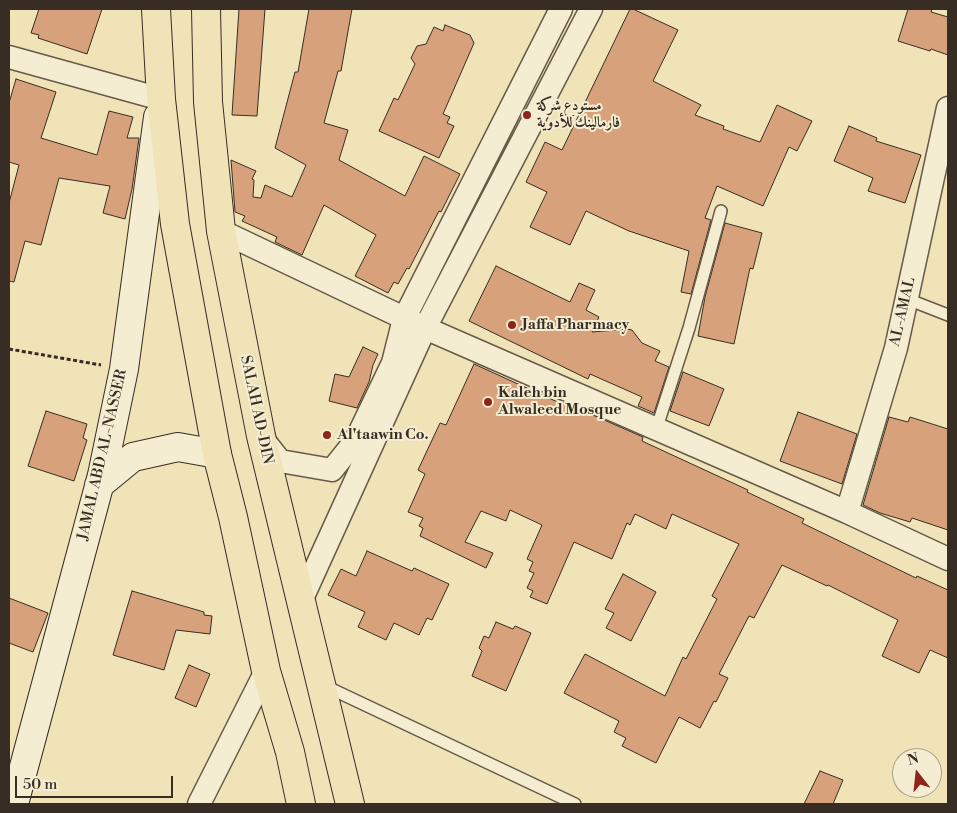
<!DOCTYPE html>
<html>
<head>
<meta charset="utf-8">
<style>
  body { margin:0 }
  #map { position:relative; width:957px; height:813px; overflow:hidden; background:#f0e3b8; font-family:"Libre Bodoni",serif }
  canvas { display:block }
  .frame { position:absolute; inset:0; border:10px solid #382d24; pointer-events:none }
  .north { position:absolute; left:892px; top:748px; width:50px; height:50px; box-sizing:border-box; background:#f5edd1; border:1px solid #a9a08c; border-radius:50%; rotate:344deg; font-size:14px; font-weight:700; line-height:20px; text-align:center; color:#382d24 }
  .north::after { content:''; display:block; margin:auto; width:18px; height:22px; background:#8f2418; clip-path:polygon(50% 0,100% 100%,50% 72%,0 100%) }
  .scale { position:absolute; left:15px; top:776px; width:158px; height:22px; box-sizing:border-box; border:2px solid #382d24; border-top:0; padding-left:6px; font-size:15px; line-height:18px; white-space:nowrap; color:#382d24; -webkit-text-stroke:4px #f5edd1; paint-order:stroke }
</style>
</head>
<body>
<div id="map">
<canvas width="957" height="813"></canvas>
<div class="frame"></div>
<div class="north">N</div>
<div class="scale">50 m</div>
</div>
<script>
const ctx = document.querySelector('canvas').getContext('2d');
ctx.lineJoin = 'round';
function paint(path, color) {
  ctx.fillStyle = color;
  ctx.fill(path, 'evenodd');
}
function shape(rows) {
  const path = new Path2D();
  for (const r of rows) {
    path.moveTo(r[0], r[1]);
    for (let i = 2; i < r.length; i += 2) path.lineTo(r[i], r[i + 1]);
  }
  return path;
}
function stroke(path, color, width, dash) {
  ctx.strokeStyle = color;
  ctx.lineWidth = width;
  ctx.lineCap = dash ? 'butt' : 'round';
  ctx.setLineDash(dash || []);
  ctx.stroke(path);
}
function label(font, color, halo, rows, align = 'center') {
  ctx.font = font + ' "Libre Bodoni",Amiri,serif';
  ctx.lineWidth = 4;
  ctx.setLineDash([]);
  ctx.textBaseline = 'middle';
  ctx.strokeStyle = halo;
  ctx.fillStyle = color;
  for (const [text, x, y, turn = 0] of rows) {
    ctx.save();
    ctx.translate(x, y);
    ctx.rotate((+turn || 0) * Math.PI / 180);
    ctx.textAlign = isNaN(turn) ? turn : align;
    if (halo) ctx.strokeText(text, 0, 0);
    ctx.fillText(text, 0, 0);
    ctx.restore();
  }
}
const building = shape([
  [39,9,102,9,87,54,38,38,39,35,31,33,39,9],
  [239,9,265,9,257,116,232,115,239,9],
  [309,9,352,9,341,71,338,71,324,123,348,130,339,160,405,196,424,156,460,174,441,212,439,211,409,269,407,268,398,284,394,282,388,293,355,276,376,235,324,205,302,255,275,242,277,237,242,221,245,216,235,212,231,160,256,171,252,179,254,180,253,197,261,198,265,185,292,197,306,165,275,148,295,72,298,72,309,9],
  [630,9,633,9,678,30,653,81,701,105,695,115,724,126,723,129,760,142,777,105,812,121,797,151,789,147,763,206,717,186,705,218,711,220,691,294,681,292,689,251,629,231,586,211,570,245,530,227,547,192,526,182,545,142,562,150,630,9],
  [908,9,932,9,931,12,948,17,948,55,931,49,930,51,898,41,908,9],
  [445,25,470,35,474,43,443,114,450,117,447,123,454,126,439,158,379,131,394,98,398,100,415,64,411,58,417,46,426,44,434,27,443,31,445,25],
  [16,79,56,92,41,138,97,155,109,111,133,117,127,138,139,138,132,189,125,219,103,213,110,186,59,178,41,245,25,241,14,282,9,281,9,203,19,165,9,162,9,103,16,79],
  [849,126,877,138,876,141,921,155,905,203,868,191,873,178,834,161,849,126],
  [725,223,762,233,753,269,750,268,734,344,698,336,705,297,725,223],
  [496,266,570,302,579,283,595,290,586,310,599,317,592,332,627,329,632,330,642,343,660,351,655,361,669,367,654,413,638,406,642,397,590,374,588,379,469,321,496,266],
  [363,347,378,354,373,365,369,382,357,408,329,401,335,374,349,377,363,347],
  [474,364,562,404,563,402,643,437,642,441,748,490,747,492,804,519,802,523,916,578,917,576,948,590,948,658,930,650,919,673,882,656,898,620,828,585,827,586,782,565,754,618,749,616,719,674,728,678,716,702,714,701,700,728,679,717,656,763,622,746,626,738,614,732,619,721,564,693,585,654,665,696,683,657,686,659,717,599,712,596,739,544,672,514,666,529,635,514,630,525,627,523,612,559,574,542,547,604,530,597,533,591,527,588,534,573,529,571,533,562,527,559,542,525,510,510,506,521,481,511,465,542,493,553,486,568,420,536,423,528,419,526,423,518,408,512,425,474,418,470,440,423,446,425,474,364],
  [683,372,724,389,709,426,670,411,683,372],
  [46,411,87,424,83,438,87,440,74,481,28,466,46,411],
  [798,412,857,434,842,484,780,461,798,412],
  [889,417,908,422,910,417,948,429,948,530,912,518,910,522,880,513,863,505,889,417],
  [367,551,412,571,414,568,449,584,432,620,427,618,419,635,394,623,386,640,358,627,365,612,328,595,341,569,356,576,367,551],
  [623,574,656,592,631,641,606,628,614,613,605,609,623,574],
  [132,591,204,612,204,615,212,616,210,634,176,630,164,670,113,655,132,591],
  [9,598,48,613,33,652,9,643,9,598],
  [496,622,513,629,515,626,531,633,506,691,472,676,482,651,479,648,484,636,489,638,496,622],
  [189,665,210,674,196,707,175,698,189,665],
  [820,771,843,780,833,804,804,804,820,771]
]);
const path = shape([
  [9,349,101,365]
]);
const lane = shape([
  [907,299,948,315],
  [656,430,689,328,721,211],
  [325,686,575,804]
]);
const street = shape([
  [9,57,161,99],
  [221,231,425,328,847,512,948,559],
  [262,438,280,461,332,470,356,440,393,363,404,319,561,9],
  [847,512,896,348,948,108],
  [300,603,425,328,591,9],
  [199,804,266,671]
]);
const secondary = shape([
  [99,485,133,457,178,447,217,454],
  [14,804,102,475,124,369,158,117]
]);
const highway = shape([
  [156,9,161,99,175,224,217,454,233,517,266,671,290,752,301,804],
  [206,9,208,102,221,231,261,436,350,804]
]);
const markers = [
  [527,115,5,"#8f2418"],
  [512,325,5,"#8f2418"],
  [488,402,5,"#8f2418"],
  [327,435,5,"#8f2418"]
];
const poiNames = [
  ["مستودع شركة",537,106],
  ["فارمالينك للأدوية",537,123],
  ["Jaffa Pharmacy",522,325],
  ["Kaleh bin",498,393],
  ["Alwaleed Mosque",498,410],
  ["Al'taawin Co.",337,435]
];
const streetNames = [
  ["AL-AMAL",903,312,-77],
  ["SALAH AD-DIN",256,410,78],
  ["JAMAL ABD AL-NASSER",103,455,-77]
];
paint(building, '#d7a17b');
stroke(building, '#382d24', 1);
stroke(lane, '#665a49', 14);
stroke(street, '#665a49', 25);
stroke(secondary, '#382d24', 30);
stroke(highway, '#382d24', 30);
stroke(path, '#382d24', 3, [4, 2.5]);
stroke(lane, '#f5edd1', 11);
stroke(street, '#f5edd1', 22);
stroke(secondary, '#f5edd1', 28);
stroke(highway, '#f0e3b8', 28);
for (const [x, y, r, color] of markers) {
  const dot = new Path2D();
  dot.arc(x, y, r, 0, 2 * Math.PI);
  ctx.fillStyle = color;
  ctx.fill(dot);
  stroke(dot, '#f5edd1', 2);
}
label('bold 15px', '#382d24', '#f5edd1', poiNames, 'left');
label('15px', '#382d24', '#f5edd1', streetNames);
</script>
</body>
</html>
